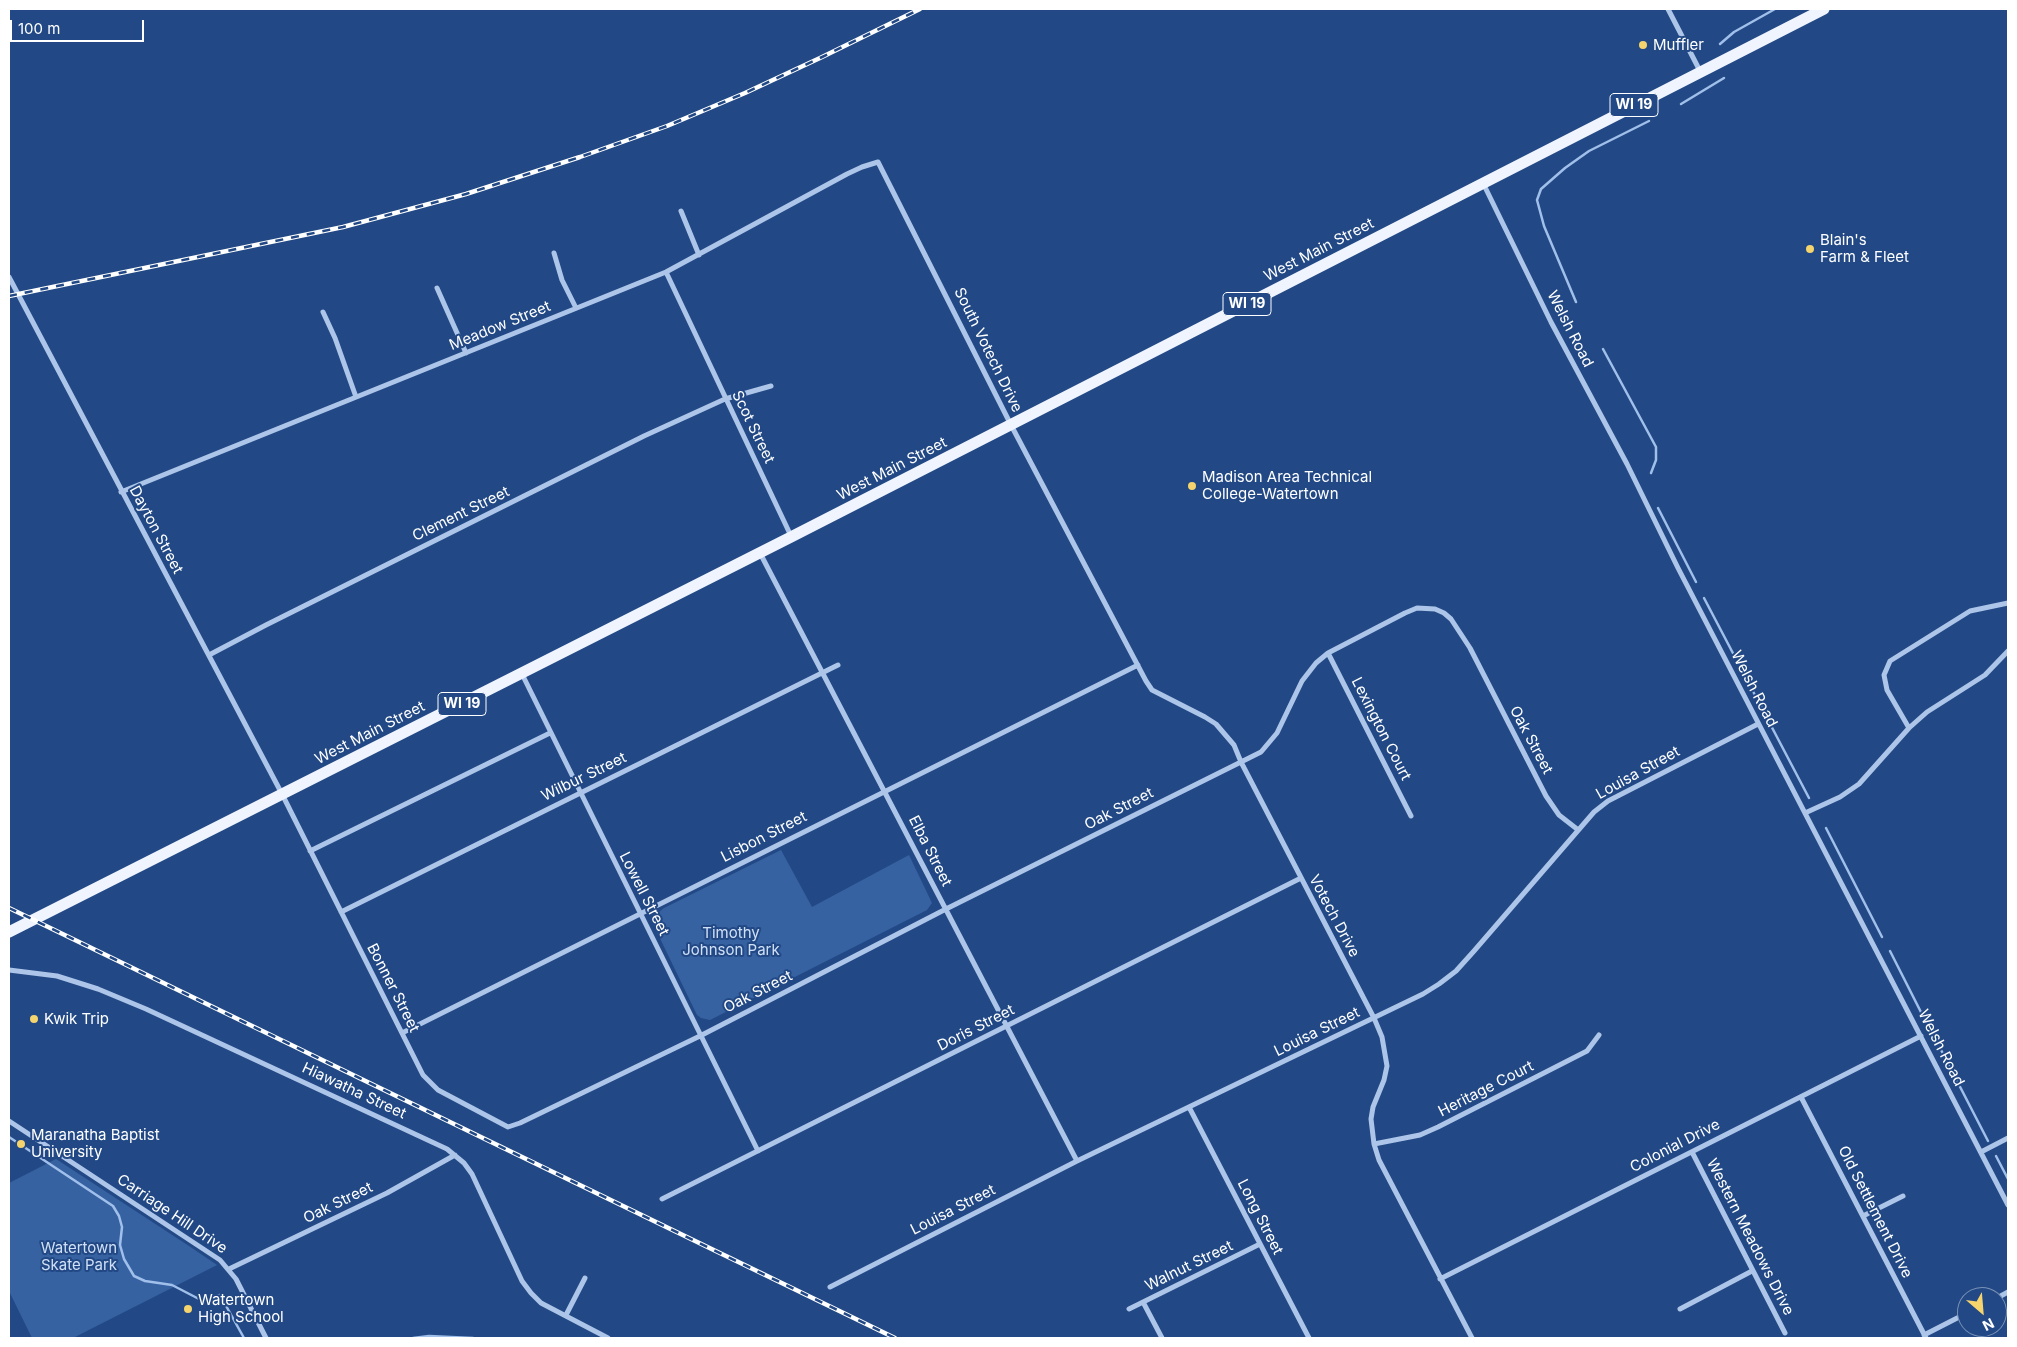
<!DOCTYPE html>
<html>
<head>
<meta charset="utf-8">
<style>
  body { margin:0 }
  #map { position:relative; width:2017px; height:1347px; overflow:hidden; background:#224985; font-family:Inter,sans-serif }
  canvas { display:block }
  .frame { position:absolute; inset:0; border:10px solid #fff; pointer-events:none }
  .north { position:absolute; left:1957px; top:1287px; width:50px; height:50px; box-sizing:border-box; background:#224985; border:1px solid #7a92b6; border-radius:50%; rotate:153deg; font-size:14px; font-weight:700; line-height:20px; text-align:center; color:#fff }
  .north::after { content:''; display:block; margin:auto; width:18px; height:22px; background:#f5d46e; clip-path:polygon(50% 0,100% 100%,50% 72%,0 100%) }
  .scale { position:absolute; left:10px; top:20px; width:134px; height:22px; box-sizing:border-box; border:2px solid #fff; border-top:0; padding-left:6px; font-size:15px; line-height:18px; white-space:nowrap; color:#fff; -webkit-text-stroke:4px #224985; paint-order:stroke }
</style>
</head>
<body>
<div id="map">
<canvas width="2017" height="1347"></canvas>
<div class="frame"></div>
<div class="north">N</div>
<div class="scale">100 m</div>
</div>
<script>
const ctx = document.querySelector('canvas').getContext('2d');
ctx.lineJoin = 'round';
function paint(path, color) {
  ctx.fillStyle = color;
  ctx.fill(path, 'evenodd');
}
function shape(rows) {
  const path = new Path2D();
  for (const r of rows) {
    path.moveTo(r[0], r[1]);
    for (let i = 2; i < r.length; i += 2) path.lineTo(r[i], r[i + 1]);
  }
  return path;
}
function stroke(path, color, width, dash) {
  ctx.strokeStyle = color;
  ctx.lineWidth = width;
  ctx.lineCap = dash ? 'butt' : 'round';
  ctx.setLineDash(dash || []);
  ctx.stroke(path);
}
function label(font, color, halo, rows, align = 'center') {
  ctx.font = font + ' Inter,sans-serif';
  ctx.lineWidth = 4;
  ctx.setLineDash([]);
  ctx.textBaseline = 'middle';
  ctx.strokeStyle = halo;
  ctx.fillStyle = color;
  for (const [text, x, y, turn = 0] of rows) {
    ctx.save();
    ctx.translate(x, y);
    ctx.rotate((+turn || 0) * Math.PI / 180);
    ctx.textAlign = isNaN(turn) ? turn : align;
    if (halo) ctx.strokeText(text, 0, 0);
    ctx.fillText(text, 0, 0);
    ctx.restore();
  }
}
const green = shape([
  [781,850,812,907,909,855,932,903,927,910,710,1020,701,1018,697,1015,654,926,653,920,654,916,664,908],
  [56,1159,189,1246,217,1265,73,1338,32,1338,9,1291,9,1183]
]);
const stream = shape([
  [1720,44,1734,32,1775,9],
  [1681,104,1724,78],
  [1576,302,1544,226,1537,200,1541,189,1565,168,1589,151,1649,121],
  [1603,349,1656,447,1656,460,1651,473],
  [1658,508,1696,582],
  [1704,598,1809,798],
  [1826,828,1882,937],
  [1890,951,1929,1028],
  [1939,1046,1988,1141],
  [9,1137,113,1206,119,1216,122,1227,120,1245,124,1259,134,1276,145,1281,172,1285,199,1299,220,1295,244,1338],
  [1996,1156,2008,1179],
  [413,1338,429,1336,473,1338]
]);
const street = shape([
  [1668,9,1700,71],
  [1483,183,1551,322,1627,464,1678,568,2008,1205],
  [681,211,699,255],
  [554,253,562,280,576,308],
  [666,272,791,536],
  [9,277,282,794,423,1075,438,1090,508,1127,520,1123,700,1036,946,909,1261,752,1277,733,1302,681,1316,663,1328,653,1405,613,1417,608,1435,609,1444,613,1451,619,1470,648,1546,796,1559,815,1577,829],
  [437,288,466,353],
  [323,312,335,338,356,397],
  [121,492,666,272,847,174,862,167,878,162,1011,425,1146,681,1152,690,1205,717,1216,724,1234,745,1241,762,1374,1018,1382,1037,1387,1066,1384,1080,1373,1107,1371,1119,1374,1144,1379,1160,1472,1338],
  [760,553,1077,1161],
  [1328,653,1411,816],
  [209,655,266,625,644,436,725,399,771,386],
  [522,674,758,1151],
  [1909,728,1887,690,1884,675,1890,661,1970,611,2008,603],
  [1805,813,1840,797,1859,784,1909,728,1927,712,1985,675,2008,651],
  [310,851,550,733],
  [341,912,838,665],
  [9,970,57,976,98,989,146,1009,447,1149,464,1163,472,1174,522,1281,531,1293,541,1303,608,1338],
  [402,1033,1138,665],
  [1801,1097,1926,1338],
  [1189,1107,1309,1338],
  [9,1121,220,1260,236,1279,266,1338],
  [1374,1144,1420,1135,1438,1127,1587,1051,1599,1035],
  [1692,1152,1785,1333],
  [1981,1152,2008,1138],
  [662,1199,1301,878],
  [1863,1216,1903,1196],
  [229,1269,387,1193,455,1155],
  [1440,1279,1921,1036],
  [830,1287,1077,1161,1423,994,1439,984,1456,971,1474,951,1594,812,1608,801,1758,724],
  [1997,1298,2008,1292],
  [1143,1302,1162,1338],
  [1129,1309,1260,1244],
  [1680,1309,1752,1271],
  [566,1315,585,1278],
  [1924,1335,1967,1313]
]);
const primary = shape([
  [9,932,791,537,1824,9]
]);
const rail = shape([
  [9,296,343,227,466,194,580,157,667,126,745,93,820,58,920,9],
  [9,908,895,1338]
]);
const markers = [
  [1643,45,5,"#f5d46e"],
  [1810,249,5,"#f5d46e"],
  [1192,486,5,"#f5d46e"],
  [34,1019,5,"#f5d46e"],
  [21,1144,5,"#f5d46e"],
  [188,1309,5,"#f5d46e"]
];
const shields = [
  [1634,105,48],
  [1247,304,48],
  [462,704,48]
];
const shieldNames = [
  ["WI 19",1634,105],
  ["WI 19",1247,304],
  ["WI 19",462,704]
];
const poiNames = [
  ["Muffler",1653,45],
  ["Blain's",1820,240],
  ["Farm & Fleet",1820,257],
  ["Madison Area Technical",1202,477],
  ["College-Watertown",1202,494],
  ["Kwik Trip",44,1019],
  ["Maranatha Baptist",31,1135],
  ["University",31,1152],
  ["Watertown",198,1300],
  ["High School",198,1317]
];
const streetNames = [
  ["West Main Street",1319,250,-27],
  ["Meadow Street",500,326,-22],
  ["Welsh Road",1570,329,63],
  ["South Votech Drive",988,350,64],
  ["Scot Street",753,427,64],
  ["West Main Street",892,469,-27],
  ["Clement Street",461,514,-26],
  ["Dayton Street",156,530,62],
  ["Welsh Road",1754,689,63],
  ["Lexington Court",1381,729,63],
  ["West Main Street",370,733,-27],
  ["Oak Street",1531,740,62],
  ["Louisa Street",1638,773,-29],
  ["Wilbur Street",584,777,-26],
  ["Oak Street",1119,809,-27],
  ["Lisbon Street",764,837,-27],
  ["Elba Street",930,851,63],
  ["Lowell Street",644,894,63],
  ["Votech Drive",1334,916,62],
  ["Bonner Street",393,988,63],
  ["Oak Street",758,992,-27],
  ["Doris Street",976,1028,-27],
  ["Louisa Street",1317,1032,-26],
  ["Welsh Road",1941,1048,63],
  ["Heritage Court",1486,1089,-27],
  ["Hiawatha Street",354,1091,25],
  ["Colonial Drive",1675,1146,-27],
  ["Oak Street",338,1203,-26],
  ["Louisa Street",953,1210,-27],
  ["Old Settlement Drive",1875,1212,63],
  ["Carriage Hill Drive",172,1214,34],
  ["Long Street",1260,1217,63],
  ["Western Meadows Drive",1750,1237,63],
  ["Walnut Street",1189,1266,-26]
];
const parkNames = [
  ["Timothy",731,933],
  ["Johnson Park",731,950],
  ["Watertown",79,1248],
  ["Skate Park",79,1265]
];
paint(green, '#3662a2');
stroke(stream, '#a0bfea', 2.5);
stroke(street, '#acc5e9', 5);
stroke(primary, '#eff4fe', 11);
stroke(rail, '#fff', 4.5);
stroke(rail, '#224985', 2.5, [8]);
for (const [x, y, r, color] of markers) {
  const dot = new Path2D();
  dot.arc(x, y, r, 0, 2 * Math.PI);
  ctx.fillStyle = color;
  ctx.fill(dot);
  stroke(dot, '#224985', 2);
}
for (const [x, y, w] of shields) {
  const box = new Path2D();
  box.roundRect(x - w / 2, y - 11.5, w, 23, 4);
  ctx.fillStyle = '#224985';
  ctx.fill(box);
  stroke(box, '#fff', 1);
}
label('bold 14px', '#fff', null, shieldNames);
label('15px', '#fff', '#224985', poiNames, 'left');
label('15px', '#fff', '#224985', streetNames);
label('15px', '#d0e0f7', '#224985', parkNames);
</script>
</body>
</html>
